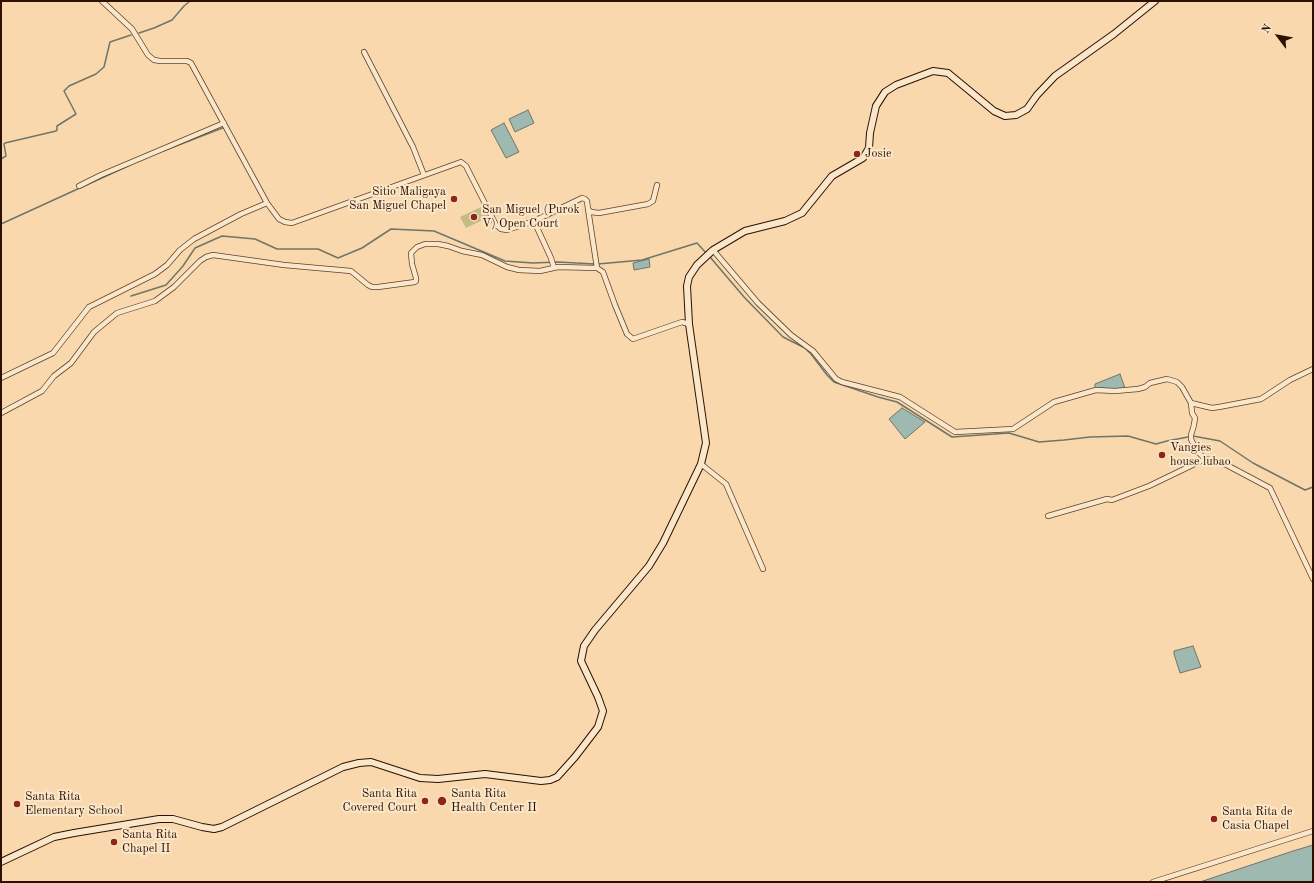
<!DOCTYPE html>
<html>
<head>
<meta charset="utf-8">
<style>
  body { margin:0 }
  #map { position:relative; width:1314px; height:883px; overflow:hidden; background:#f8d8ac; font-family:"Old Standard TT",serif }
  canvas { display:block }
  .frame { position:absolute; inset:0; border:2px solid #2c1000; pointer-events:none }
  .north { position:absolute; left:1258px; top:16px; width:40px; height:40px; -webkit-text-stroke:3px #fae6c9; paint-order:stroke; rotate:302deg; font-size:11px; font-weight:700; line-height:16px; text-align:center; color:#2c1000 }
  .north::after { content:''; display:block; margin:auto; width:14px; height:18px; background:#2c1000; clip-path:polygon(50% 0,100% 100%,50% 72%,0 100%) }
</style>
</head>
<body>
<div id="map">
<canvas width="1314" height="883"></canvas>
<div class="frame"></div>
<div class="north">N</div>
</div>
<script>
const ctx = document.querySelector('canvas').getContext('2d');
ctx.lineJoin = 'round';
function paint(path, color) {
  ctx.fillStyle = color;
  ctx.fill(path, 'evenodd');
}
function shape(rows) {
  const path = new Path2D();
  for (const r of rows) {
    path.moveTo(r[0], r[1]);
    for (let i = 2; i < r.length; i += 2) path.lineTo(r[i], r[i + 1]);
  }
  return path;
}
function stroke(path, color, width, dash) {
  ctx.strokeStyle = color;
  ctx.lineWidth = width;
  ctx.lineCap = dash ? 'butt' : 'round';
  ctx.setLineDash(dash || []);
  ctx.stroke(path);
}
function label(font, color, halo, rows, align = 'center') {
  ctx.font = font + ' "Old Standard TT",serif';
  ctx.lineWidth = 4;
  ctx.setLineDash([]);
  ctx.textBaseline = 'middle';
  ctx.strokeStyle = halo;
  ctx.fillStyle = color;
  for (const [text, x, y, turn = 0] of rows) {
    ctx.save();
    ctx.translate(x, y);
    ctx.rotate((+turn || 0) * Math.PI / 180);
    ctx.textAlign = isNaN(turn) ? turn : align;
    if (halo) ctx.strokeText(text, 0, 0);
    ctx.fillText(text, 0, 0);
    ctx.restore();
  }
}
const green = shape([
  [483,206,489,217,466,228,460,217]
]);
const water = shape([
  [528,110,534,123,515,132,509,119,528,110],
  [504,123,519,152,506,158,491,130,504,123],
  [649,259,650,267,634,270,633,263,649,259],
  [1120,374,1125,388,1115,390,1095,388,1095,384,1120,374],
  [902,408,925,422,905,439,889,419,902,408],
  [1193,646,1201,667,1180,673,1174,654,1174,651,1193,646],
  [1313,845,1313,882,1200,882,1293,851,1313,845]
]);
const stream = shape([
  [139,33,154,28,172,20,184,6,190,1],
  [163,151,225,127],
  [1,159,6,156,4,144,5,143,56,131,57,130,57,126,76,114,64,91,69,86,96,74,104,67,110,42,131,35],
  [1,224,128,166],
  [710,257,744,297,783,337,805,348,811,354,827,375,834,382,878,397,897,402,952,437,1009,433,1039,442,1064,440,1090,437,1128,436,1156,444,1167,441,1193,436,1220,441,1253,463,1305,490,1313,487],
  [598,264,642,260,697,243,707,254],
  [131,296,166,285,183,266,195,248,222,236,255,239,277,249,318,249,338,258,362,248,391,229,434,231,505,261,533,263,558,262,595,264]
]);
const street = shape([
  [102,1,132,29,148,55,154,60,160,61,187,61,191,63,267,203],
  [364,52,413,147,424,175],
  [79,186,101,175,224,123],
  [588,209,591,212,599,213,648,204,653,201,657,185],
  [534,221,551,258,554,268],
  [713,250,758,303,791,335,813,351,836,379,842,382,900,397,955,432,1013,429,1054,402,1096,390,1115,391,1138,389,1145,387,1150,383,1167,379,1177,382,1182,387,1191,403,1212,408,1219,407,1261,399,1290,380,1313,369],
  [1,378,53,353,89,307,155,274,167,265,180,250,194,239,241,214,267,203,279,219,285,222,292,223,461,162,466,166,469,172,496,225,501,229,507,230,534,221,582,198,585,199,587,201,588,209,597,268],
  [1191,403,1192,413,1195,418,1194,425,1191,435,1191,439,1196,450,1205,459,1221,462,1270,488,1313,579],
  [1,413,42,391,54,376,71,363,94,332,117,313,155,301,174,287,200,261,206,257,213,255,284,265,351,271,368,285,372,287,378,287,415,282,416,281,416,278,412,264,411,253,417,247,425,244,438,244,448,246,462,251,482,255,507,267,519,270,540,271,558,267,597,268,603,272,615,305,627,334,633,339,682,322,689,324],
  [701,464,726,484,763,569],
  [1048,516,1107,499,1112,500,1149,486,1205,459],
  [1153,882,1313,831]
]);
const secondary = shape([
  [1,862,54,837,74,833,159,819,173,819,202,827,214,829,222,827,343,767,359,763,371,762,420,778,438,779,485,774,541,781,550,780,557,777,575,757,598,727,603,711,598,697,581,661,584,646,595,630,649,566,663,543,701,464,706,443,689,324,687,286,689,277,697,265,713,250,745,231,785,221,802,213,832,176,863,158,869,148,870,133,876,106,885,92,896,85,933,71,948,73,994,111,1005,116,1016,115,1027,109,1037,95,1055,76,1114,34,1155,1]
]);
const markers = [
  [857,154,4,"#8f2418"],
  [454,199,4,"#8f2418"],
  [474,217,4,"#8f2418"],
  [1162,455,4,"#8f2418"],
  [425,801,4,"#8f2418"],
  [442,801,5,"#8f2418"],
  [17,804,4,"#8f2418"],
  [1214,819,4,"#8f2418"],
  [114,842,4,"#8f2418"]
];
const poiNames = [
  ["Josie",865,154],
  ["Sitio Maligaya",446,192,"right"],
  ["San Miguel Chapel",446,206,"right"],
  ["San Miguel (Purok",482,210],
  ["V) Open Court",482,224],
  ["Vangies",1170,448],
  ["house lubao",1170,462],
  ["Santa Rita",417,794,"right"],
  ["Covered Court",417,808,"right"],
  ["Santa Rita",451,794],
  ["Health Center II",451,808],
  ["Santa Rita",25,797],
  ["Elementary School",25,811],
  ["Santa Rita de",1222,812],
  ["Casia Chapel",1222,826],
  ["Santa Rita",122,835],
  ["Chapel II",122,849]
];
paint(green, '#c4bc85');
paint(water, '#9eb9af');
stroke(water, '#707569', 1);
stroke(stream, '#707569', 1.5);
stroke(street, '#5f422b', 6);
stroke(secondary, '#2c1000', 8);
stroke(street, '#fae6c9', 4.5);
stroke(secondary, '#fae6c9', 6);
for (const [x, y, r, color] of markers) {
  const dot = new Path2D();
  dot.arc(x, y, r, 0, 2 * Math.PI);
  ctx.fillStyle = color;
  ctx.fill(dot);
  stroke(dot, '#fae6c9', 1.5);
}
label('12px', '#2c1000', '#fae6c9', poiNames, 'left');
</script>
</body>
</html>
